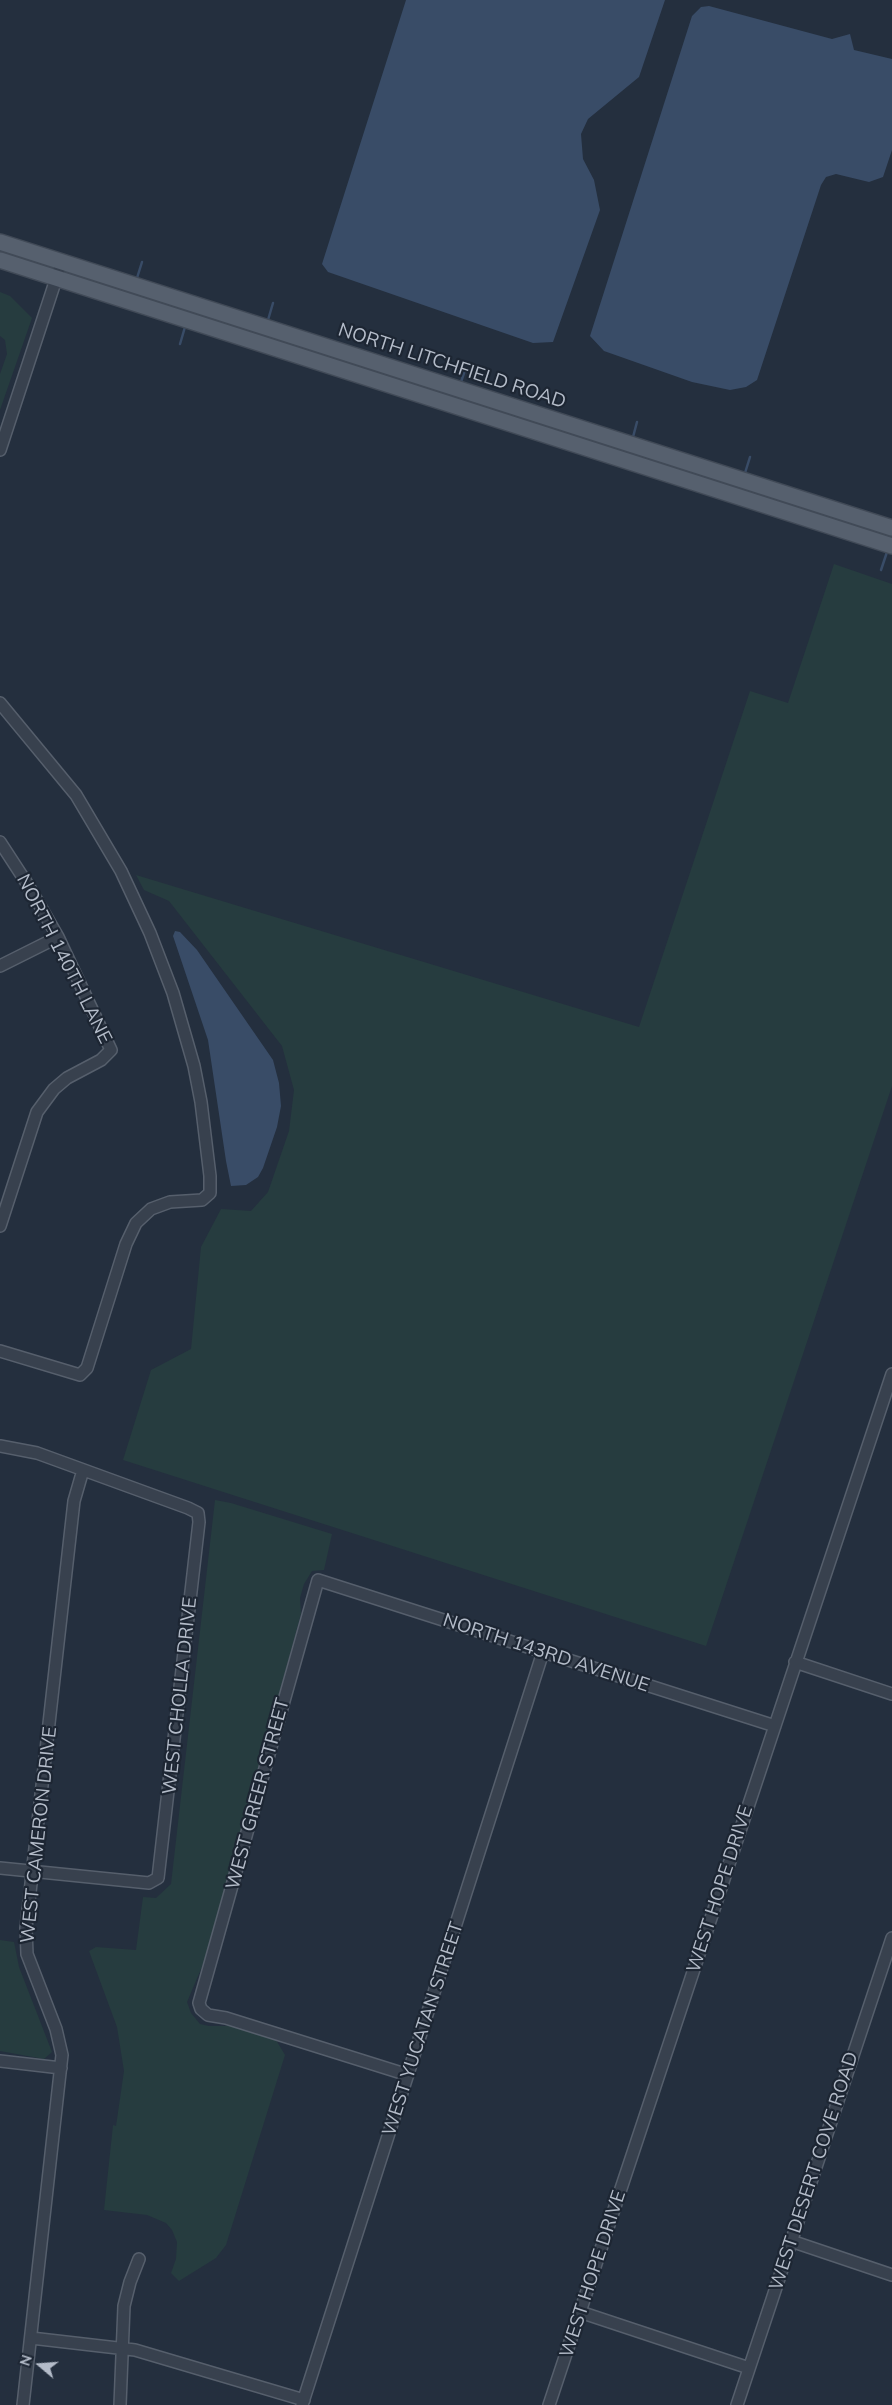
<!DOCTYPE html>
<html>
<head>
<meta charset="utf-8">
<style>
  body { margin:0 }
  #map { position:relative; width:892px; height:2405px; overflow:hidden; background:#242f3e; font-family:Mulish,sans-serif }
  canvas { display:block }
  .north { position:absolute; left:15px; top:2340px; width:50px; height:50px; -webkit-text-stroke:4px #1d2633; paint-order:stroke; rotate:288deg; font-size:14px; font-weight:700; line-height:20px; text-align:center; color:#b4bcc9 }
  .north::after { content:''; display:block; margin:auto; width:18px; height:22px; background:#b4bcc9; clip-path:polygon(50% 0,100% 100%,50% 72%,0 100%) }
</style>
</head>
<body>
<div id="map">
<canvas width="892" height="2405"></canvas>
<div class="north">N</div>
</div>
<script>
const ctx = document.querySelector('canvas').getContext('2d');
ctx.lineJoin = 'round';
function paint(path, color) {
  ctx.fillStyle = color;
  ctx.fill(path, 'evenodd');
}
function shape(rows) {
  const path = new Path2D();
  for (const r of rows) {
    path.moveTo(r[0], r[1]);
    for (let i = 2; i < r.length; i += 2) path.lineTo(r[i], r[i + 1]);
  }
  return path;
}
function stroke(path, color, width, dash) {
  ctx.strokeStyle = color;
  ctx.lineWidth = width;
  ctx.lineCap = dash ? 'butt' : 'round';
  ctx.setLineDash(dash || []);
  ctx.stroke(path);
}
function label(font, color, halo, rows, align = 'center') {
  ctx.font = font + ' Mulish,sans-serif';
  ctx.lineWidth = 4.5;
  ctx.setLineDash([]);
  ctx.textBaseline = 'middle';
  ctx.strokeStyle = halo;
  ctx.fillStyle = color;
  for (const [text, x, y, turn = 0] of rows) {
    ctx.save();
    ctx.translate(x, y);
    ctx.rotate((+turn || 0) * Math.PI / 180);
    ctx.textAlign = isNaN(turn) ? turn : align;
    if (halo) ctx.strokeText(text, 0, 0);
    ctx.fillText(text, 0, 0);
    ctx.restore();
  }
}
const green = shape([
  [0,292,10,296,32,318,0,410,0,374,7,354,5,340,0,336],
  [834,564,892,584,892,1086,706,1646,123,1460,151,1370,191,1349,201,1247,221,1209,251,1211,268,1192,289,1131,294,1090,282,1046,169,901,144,890,136,875,639,1027,750,691,788,703],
  [215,1500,231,1503,332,1534,324,1570,312,1571,304,1584,300,1598,301,1614,209,1950,187,2002,191,2013,200,2024,209,2026,234,2026,276,2040,285,2055,226,2245,216,2258,179,2281,171,2273,176,2259,177,2242,172,2230,166,2223,147,2215,104,2210,113,2125,116,2126,124,2071,117,2027,89,1951,96,1947,136,1950,143,1897,156,1898,171,1884],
  [0,1940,14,1942,19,1967,52,2052,44,2059,0,2051]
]);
const water = shape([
  [406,0,665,0,639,77,588,119,581,134,583,159,594,180,600,210,553,342,533,343,328,272,322,264],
  [709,6,832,39,850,34,854,50,892,59,892,150,883,177,869,182,836,174,826,177,821,185,757,380,746,387,730,390,692,382,604,351,590,336,692,16,701,7],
  [175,931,180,932,197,950,273,1060,279,1083,281,1106,277,1127,263,1168,258,1177,246,1185,231,1186,226,1161,208,1040,173,936]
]);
const stream = shape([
  [137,278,142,262],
  [268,320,273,303],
  [180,344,185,327],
  [461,382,466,367],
  [633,437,637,422],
  [745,473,750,457],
  [881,570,887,552]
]);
const minor = shape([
  [0,450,59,270],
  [0,703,76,795,121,871,150,933,173,993,194,1066,201,1102,210,1176,210,1193,202,1200,170,1202,151,1209,136,1223,126,1244,87,1368,80,1375,0,1351],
  [0,842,28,885,58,937,111,1050,101,1060,67,1078,54,1089,37,1112,0,1226],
  [0,966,58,937],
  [0,1446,37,1453,188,1508,198,1513,199,1522,158,1878,149,1883,0,1868],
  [795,1662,892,1694],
  [0,2061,61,2068],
  [408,2075,226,2018,208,2015,201,2009,199,2003,318,1580,775,1726],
  [791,2241,892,2275],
  [580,2312,749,2368],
  [31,2338,135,2350,304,2400],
  [23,2405,62,2055,56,2029,27,1954,26,1928,74,1501,83,1470],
  [120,2405,124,2306,130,2282,139,2259],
  [302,2405,543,1652],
  [549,2405,892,1374],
  [737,2405,892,1938]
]);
const major = shape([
  [0,242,892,528],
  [0,260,892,546]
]);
const streetNames = [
  ["NORTH LITCHFIELD ROAD",452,366,18],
  ["NORTH 140TH LANE",64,959,63],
  ["NORTH 143RD AVENUE",546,1653,18],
  ["WEST CHOLLA DRIVE",180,1696,-84],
  ["WEST GREER STREET",258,1794,-75],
  ["WEST CAMERON DRIVE",39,1835,-84],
  ["WEST HOPE DRIVE",720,1889,-72],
  ["WEST YUCATAN STREET",423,2029,-72],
  ["WEST DESERT COVE ROAD",814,2171,-72],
  ["WEST HOPE DRIVE",593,2274,-72]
];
paint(green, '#263c3f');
paint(water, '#394c67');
stroke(stream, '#394c67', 2.5);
stroke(minor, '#565f6c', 14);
stroke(major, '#414a57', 18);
stroke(minor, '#38414e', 11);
stroke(major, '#56606e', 15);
label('19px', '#b4bcc9', '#1d2633', streetNames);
</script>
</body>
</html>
